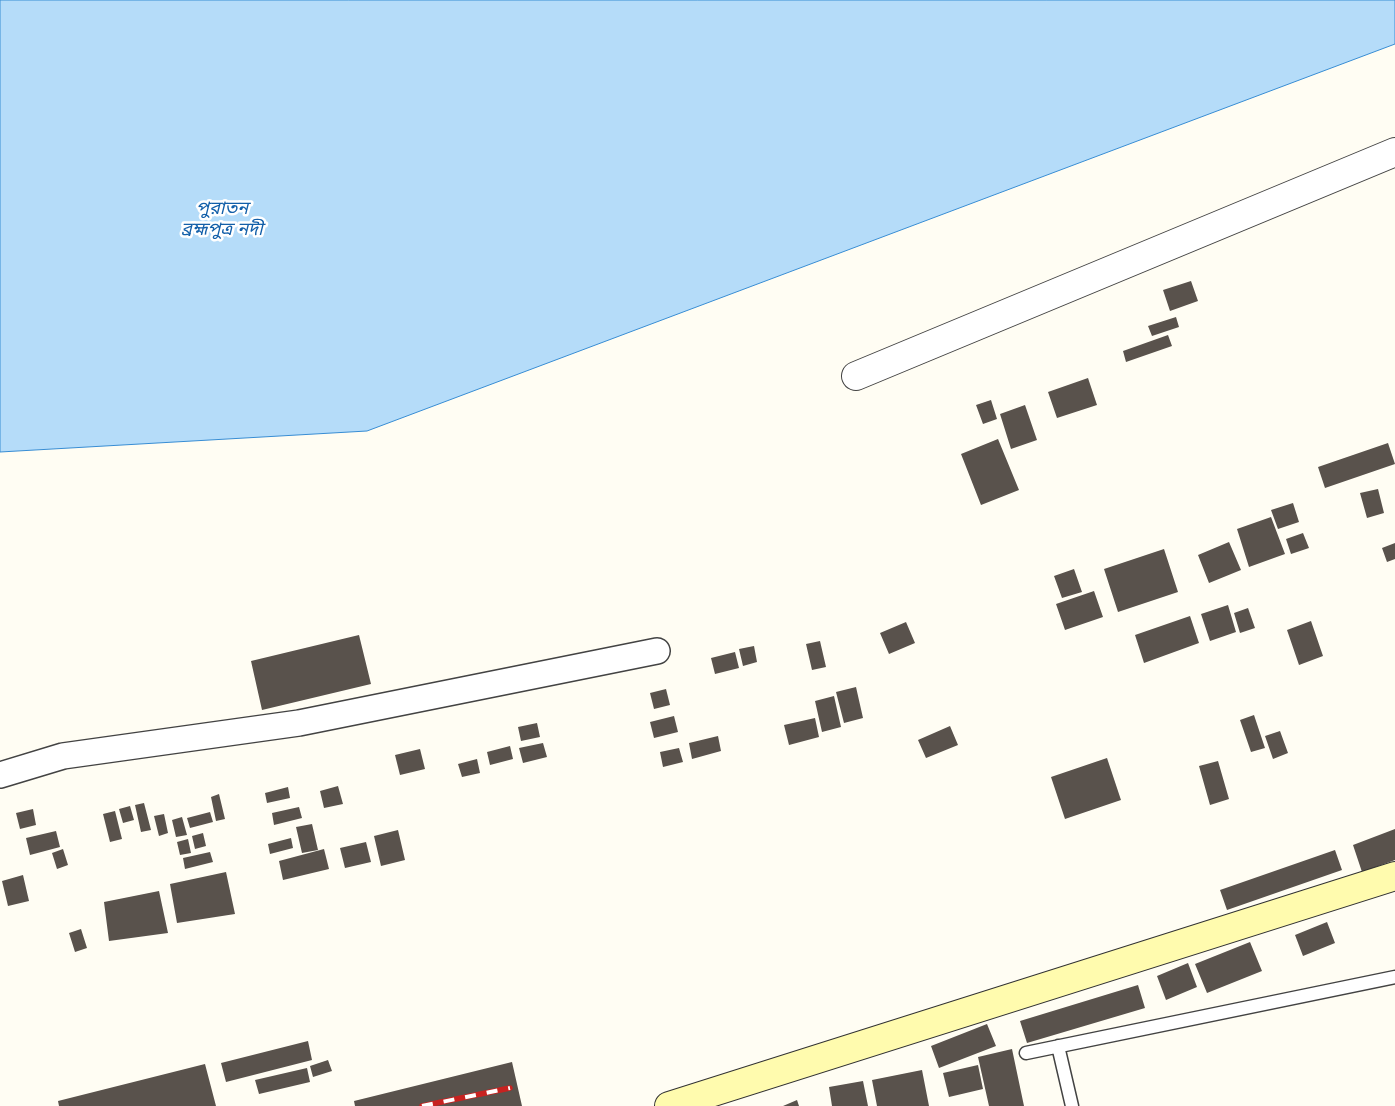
<!DOCTYPE html>
<html>
<head>
<meta charset="utf-8">
<style>
  body { margin:0 }
  canvas { display:block; background:#fffdf3 }
</style>
</head>
<body>
<canvas width="1395" height="1106"></canvas>
<script>
const ctx = document.querySelector('canvas').getContext('2d');
ctx.lineJoin = 'round';
function paint(path, color) {
  ctx.fillStyle = color;
  ctx.fill(path, 'evenodd');
}
function shape(rows) {
  const path = new Path2D();
  for (const r of rows) {
    path.moveTo(r[0], r[1]);
    for (let i = 2; i < r.length; i += 2) path.lineTo(r[i], r[i + 1]);
  }
  return path;
}
function stroke(path, color, width, dash) {
  ctx.strokeStyle = color;
  ctx.lineWidth = width;
  ctx.lineCap = dash ? 'butt' : 'round';
  ctx.setLineDash(dash || []);
  ctx.stroke(path);
}
function label(font, color, halo, rows, align = 'center') {
  ctx.font = font + ' "Libre Baskerville","Noto Sans Bengali",serif';
  ctx.lineWidth = 5;
  ctx.setLineDash([]);
  ctx.textBaseline = 'middle';
  ctx.strokeStyle = halo;
  ctx.fillStyle = color;
  for (const [text, x, y, turn = 0] of rows) {
    ctx.save();
    ctx.translate(x, y);
    ctx.rotate((+turn || 0) * Math.PI / 180);
    ctx.textAlign = isNaN(turn) ? turn : align;
    if (halo) ctx.strokeText(text, 0, 0);
    ctx.fillText(text, 0, 0);
    ctx.restore();
  }
}
const water = shape([
  [0,0,1395,0,1395,44,367,431,0,452,0,0]
]);
const building = shape([
  [1191,281,1198,301,1170,311,1163,290],
  [1176,317,1179,327,1152,336,1148,326],
  [1168,335,1172,346,1126,362,1123,351],
  [1088,378,1097,405,1057,418,1048,392],
  [991,400,997,419,983,424,976,405],
  [1025,405,1037,440,1011,449,1000,414],
  [998,439,1019,490,981,505,961,454],
  [1388,443,1395,464,1325,488,1318,467],
  [1378,489,1384,513,1367,518,1360,493],
  [1293,503,1299,522,1278,529,1271,510],
  [1271,517,1285,554,1249,567,1237,529],
  [1303,533,1309,548,1291,554,1286,539],
  [1229,542,1241,570,1209,583,1198,555],
  [1395,543,1395,559,1387,562,1382,548],
  [1164,549,1178,592,1118,612,1104,569],
  [1074,569,1082,592,1062,598,1054,576],
  [1094,591,1103,617,1065,630,1056,604],
  [1228,605,1236,632,1210,641,1201,614],
  [1248,608,1255,628,1240,633,1234,613],
  [1190,616,1199,643,1144,663,1135,635],
  [1311,621,1323,656,1299,665,1287,630],
  [906,622,915,643,889,654,880,633],
  [359,635,371,684,262,710,251,661],
  [820,641,826,667,812,670,806,644],
  [754,646,757,662,743,666,739,649],
  [735,652,739,668,715,674,711,658],
  [856,687,863,718,844,723,836,692],
  [666,689,670,705,654,709,650,693],
  [834,696,841,727,822,732,815,701],
  [1254,715,1265,748,1251,752,1240,720],
  [674,716,678,732,654,738,650,722],
  [815,718,819,737,789,745,784,725],
  [537,723,540,737,521,741,518,727],
  [950,726,958,745,926,758,918,740],
  [1280,731,1288,753,1273,759,1265,736],
  [718,736,721,751,692,759,689,743],
  [543,743,547,757,523,763,519,748],
  [510,746,513,759,490,765,487,752],
  [679,748,683,762,663,767,660,752],
  [420,749,425,769,400,775,395,755],
  [1107,758,1121,800,1065,819,1051,777],
  [477,759,480,773,462,777,458,764],
  [1218,761,1229,799,1210,805,1199,766],
  [338,786,343,804,324,808,320,791],
  [288,787,290,798,267,803,265,793],
  [219,794,225,819,216,821,211,797],
  [144,803,151,830,141,832,135,805],
  [130,806,134,820,123,823,119,809],
  [299,807,302,818,274,825,272,813],
  [33,809,36,825,20,829,16,813],
  [115,811,122,839,110,842,103,814],
  [210,812,213,822,190,828,187,818],
  [164,814,168,833,159,836,154,816],
  [182,817,187,835,176,837,172,820],
  [312,824,318,850,302,853,296,827],
  [1395,829,1395,860,1362,872,1353,845],
  [398,830,405,860,381,866,374,836],
  [56,831,60,847,30,855,26,838],
  [203,833,206,846,195,849,192,836],
  [291,838,293,848,270,854,268,844],
  [188,839,191,853,180,855,177,842],
  [366,842,371,862,345,868,340,848],
  [63,849,68,865,57,869,52,853],
  [324,849,329,869,283,880,279,861],
  [1335,850,1342,870,1227,910,1220,890],
  [210,852,213,862,185,869,183,858],
  [226,872,235,914,177,923,170,884],
  [23,875,29,901,8,906,2,881],
  [159,891,168,933,109,941,104,902],
  [1327,922,1335,943,1303,956,1295,935],
  [81,929,87,948,75,952,69,933],
  [1250,942,1262,971,1207,993,1195,964],
  [1188,963,1197,987,1166,1000,1157,976],
  [1138,985,1145,1008,1027,1043,1020,1021],
  [987,1024,996,1046,939,1068,931,1046],
  [308,1041,312,1060,226,1082,221,1063],
  [1012,1049,1024,1106,989,1106,978,1057],
  [328,1060,332,1071,313,1077,310,1066],
  [512,1062,522,1106,355,1106,354,1101],
  [205,1064,216,1106,59,1106,58,1101],
  [978,1065,983,1089,949,1097,943,1073],
  [307,1068,310,1082,259,1094,255,1080],
  [922,1070,929,1106,877,1106,872,1080],
  [863,1081,868,1106,832,1106,829,1087],
  [797,1100,799,1106,783,1106]
]);
const service = shape([
  [1058,1046,1072,1106],
  [1026,1053,1395,977]
]);
const minor = shape([
  [0,775,63,756,299,723,657,651]
]);
const tertiary = shape([
  [856,376,1395,152]
]);
const secondary = shape([
  [669,1106,1395,876]
]);
const rail = shape([
  [422,1106,510,1088]
]);
const waterNames = [
  ["পুরাতন",222,209],
  ["ব্রহ্মপুত্র নদী",222,230]
];
paint(water, '#b5dcf9');
stroke(water, '#388dd4', 1);
paint(building, '#59524c');
stroke(service, '#434343', 15);
stroke(minor, '#434343', 28);
stroke(tertiary, '#434343', 30);
stroke(secondary, '#323232', 30);
stroke(service, '#fff', 12);
stroke(minor, '#fff', 25);
stroke(tertiary, '#fff', 28);
stroke(secondary, '#fffbae', 28);
stroke(rail, '#c82220', 5.5);
stroke(rail, '#fff', 4, [11]);
label('italic 18px', '#125fa9', '#fff', waterNames);
</script>
</body>
</html>
